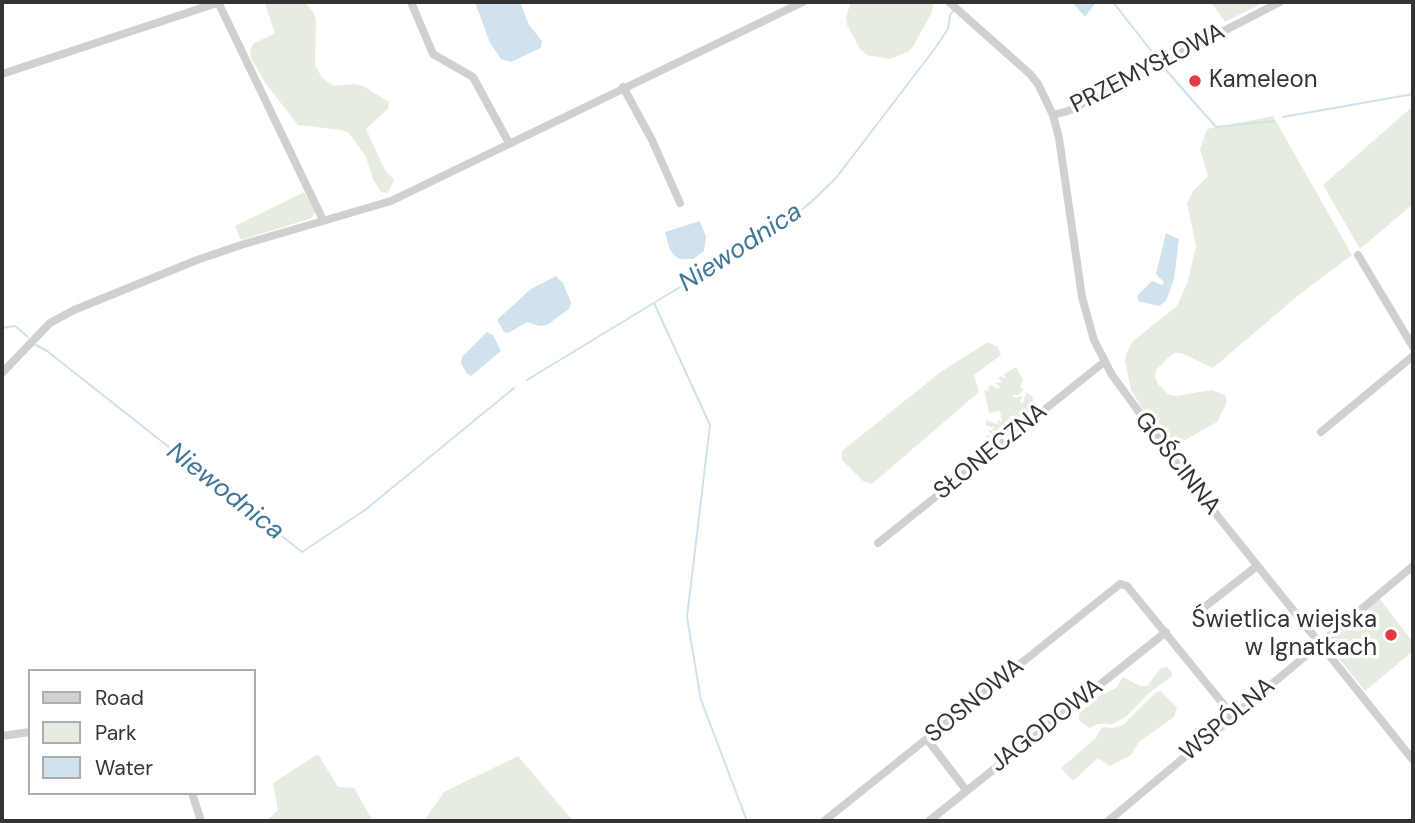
<!DOCTYPE html>
<html>
<head>
<meta charset="utf-8">
<style>
  body { margin:0 }
  #map { position:relative; width:1415px; height:823px; overflow:hidden; background:#fff; font-family:"DM Sans",sans-serif }
  canvas { display:block }
  .frame { position:absolute; inset:0; border:4px solid #333; pointer-events:none }
  .legend { position:absolute; left:28px; top:669px; width:228px; height:126px; box-sizing:border-box; background:#fff; border:2px solid #adadad; margin:0; padding:9px 12px; list-style:none; font-size:21px; color:#333 }
  .legend li { display:flex; align-items:center; gap:14px; height:35px }
  .legend b { width:35px; border:2px solid #adadad }
</style>
</head>
<body>
<div id="map">
<canvas width="1415" height="823"></canvas>
<div class="frame"></div>
<ul class="legend">
<li><b style="height:9px;background:#d0d0d0"></b>Road</li>
<li><b style="height:19px;background:#e6ecdf"></b>Park</li>
<li><b style="height:19px;background:#cfe2ee"></b>Water</li>
</ul>
</div>
<script>
const ctx = document.querySelector('canvas').getContext('2d');
ctx.lineJoin = 'round';
function paint(path, color) {
  ctx.fillStyle = color;
  ctx.fill(path, 'evenodd');
}
function shape(rows) {
  const path = new Path2D();
  for (const r of rows) {
    path.moveTo(r[0], r[1]);
    for (let i = 2; i < r.length; i += 2) path.lineTo(r[i], r[i + 1]);
  }
  return path;
}
function stroke(path, color, width, dash) {
  ctx.strokeStyle = color;
  ctx.lineWidth = width;
  ctx.lineCap = dash ? 'butt' : 'round';
  ctx.setLineDash(dash || []);
  ctx.stroke(path);
}
function label(font, color, halo, rows, align = 'center') {
  ctx.font = font + ' "DM Sans",sans-serif';
  ctx.lineWidth = 7;
  ctx.setLineDash([]);
  ctx.textBaseline = 'middle';
  ctx.strokeStyle = halo;
  ctx.fillStyle = color;
  for (const [text, x, y, turn = 0] of rows) {
    ctx.save();
    ctx.translate(x, y);
    ctx.rotate((+turn || 0) * Math.PI / 180);
    ctx.textAlign = isNaN(turn) ? turn : align;
    if (halo) ctx.strokeText(text, 0, 0);
    ctx.fillText(text, 0, 0);
    ctx.restore();
  }
}
const green = shape([
  [264,2,305,2,313,12,316,19,315,65,322,78,334,86,355,84,363,86,389,102,388,109,366,129,385,170,394,180,388,193,381,192,373,179,366,157,349,133,342,130,298,125,266,84,251,58,250,51,253,44,275,33],
  [851,2,932,2,933,3,932,12,914,45,908,52,889,59,867,55,860,49,847,25,846,17],
  [1211,2,1262,2,1263,3,1225,22],
  [1413,106,1413,204,1360,249,1323,185],
  [1273,116,1352,255,1300,294,1213,368,1181,353,1174,353,1168,358,1156,370,1155,377,1158,384,1168,394,1175,396,1212,390,1225,395,1227,402,1217,422,1185,440,1170,441,1164,437,1146,415,1131,390,1125,361,1126,355,1132,342,1177,306,1188,281,1196,246,1187,203,1193,191,1208,176,1200,149,1207,129],
  [304,192,315,212,312,218,241,240,235,226],
  [988,342,998,347,1001,355,974,375,979,392,872,484,863,481,842,460,842,451,942,371],
  [1016,367,1023,380,1020,387,1024,389,1019,395,1012,395,1015,398,1023,396,1020,402,1023,403,1026,392,1032,396,1035,406,1029,408,1031,411,1026,412,1023,418,1009,416,1017,423,998,431,1000,436,979,453,975,448,988,442,986,436,992,435,987,429,995,433,992,429,995,427,986,426,986,420,999,425,997,420,1002,421,1000,414,1002,415,1000,411,989,413,984,390,990,391,987,388,991,385,998,389,1000,387,995,383,1003,382,999,379,995,381,1001,376,1006,379,1004,374],
  [1379,598,1413,642,1413,651,1365,691,1325,641],
  [1167,667,1172,672,1171,677,1149,693,1127,716,1113,724,1097,724,1090,728,1079,721,1079,714,1082,711,1097,697,1116,688,1123,677,1140,686,1147,686,1161,668],
  [1161,691,1177,708,1174,717,1139,742,1131,755,1110,766,1098,758,1073,781,1061,768,1096,738,1100,730,1103,727,1113,728,1123,725,1156,692],
  [318,754,338,787,354,788,373,821,266,821,278,810,273,783],
  [518,756,573,821,424,821,444,792]
]);
const water = shape([
  [475,2,520,2,529,25,542,41,541,48,511,62,501,59,490,43],
  [1072,2,1096,2,1085,17],
  [700,221,706,237,704,251,693,259,680,259,674,255,670,250,665,232],
  [1166,233,1179,239,1174,279,1169,293,1166,301,1159,306,1138,301,1137,296,1152,281,1162,285,1164,282,1156,274],
  [556,276,563,283,571,303,569,309,547,325,540,326,527,322,508,333,504,332,498,322,498,319,531,289],
  [487,332,493,335,501,351,471,376,467,374,461,363,462,357]
]);
const stream = shape([
  [1113,2,1156,57],
  [1165,69,1216,127,1274,121],
  [1283,117,1413,94],
  [654,303,710,425,687,617,701,700,747,821],
  [2,328,15,326,28,337],
  [36,345,47,351,302,552,365,510,514,388],
  [527,380,787,222,811,202,836,178,936,47,948,29,950,15,954,10]
]);
const minor = shape([
  [218,2,323,220],
  [411,2,433,54,473,77,509,143],
  [949,2,1030,74,1038,84,1053,115,1059,138,1082,297,1094,340,1112,375,1192,484,1413,760],
  [2,74,220,2],
  [623,87,652,140,680,203],
  [1053,115,1068,111,1280,2],
  [1358,255,1413,347],
  [2,373,50,323,74,310,197,260,241,245,391,201,803,2],
  [1321,432,1413,356],
  [878,543,1104,362],
  [1198,612,1257,566],
  [2,736,30,732],
  [927,739,966,790],
  [192,793,201,821],
  [824,821,1120,584,1127,586,1233,716],
  [929,821,1166,632],
  [1108,821,1413,566]
]);
const markers = [
  [1195,81,7,"#e63946"],
  [1391,635,7,"#e63946"]
];
const streetNames = [
  ["PRZEMYSŁOWA",1148,69,-27],
  ["SŁONECZNA",991,452,-39],
  ["GOŚCINNA",1177,464,52],
  ["SOSNOWA",975,701,-39],
  ["WSPÓLNA",1228,720,-40],
  ["JAGODOWA",1047,726,-38]
];
const poiNames = [
  ["Kameleon",1209,81],
  ["Świetlica wiejska",1377,621,"right"],
  ["w Ignatkach",1377,649,"right"]
];
const waterNames = [
  ["Niewodnica",741,248,-33],
  ["Niewodnica",225,492,38]
];
paint(green, '#e6ecdf');
paint(water, '#cfe2ee');
stroke(stream, '#cfe2ee', 2);
stroke(minor, '#d0d0d0', 8);
for (const [x, y, r, color] of markers) {
  const dot = new Path2D();
  dot.arc(x, y, r, 0, 2 * Math.PI);
  ctx.fillStyle = color;
  ctx.fill(dot);
  stroke(dot, '#fff', 2.5);
}
label('24px', '#333', '#fff', streetNames);
label('24px', '#333', '#fff', poiNames, 'left');
label('italic 26px', '#3f7597', '#fff', waterNames);
</script>
</body>
</html>
